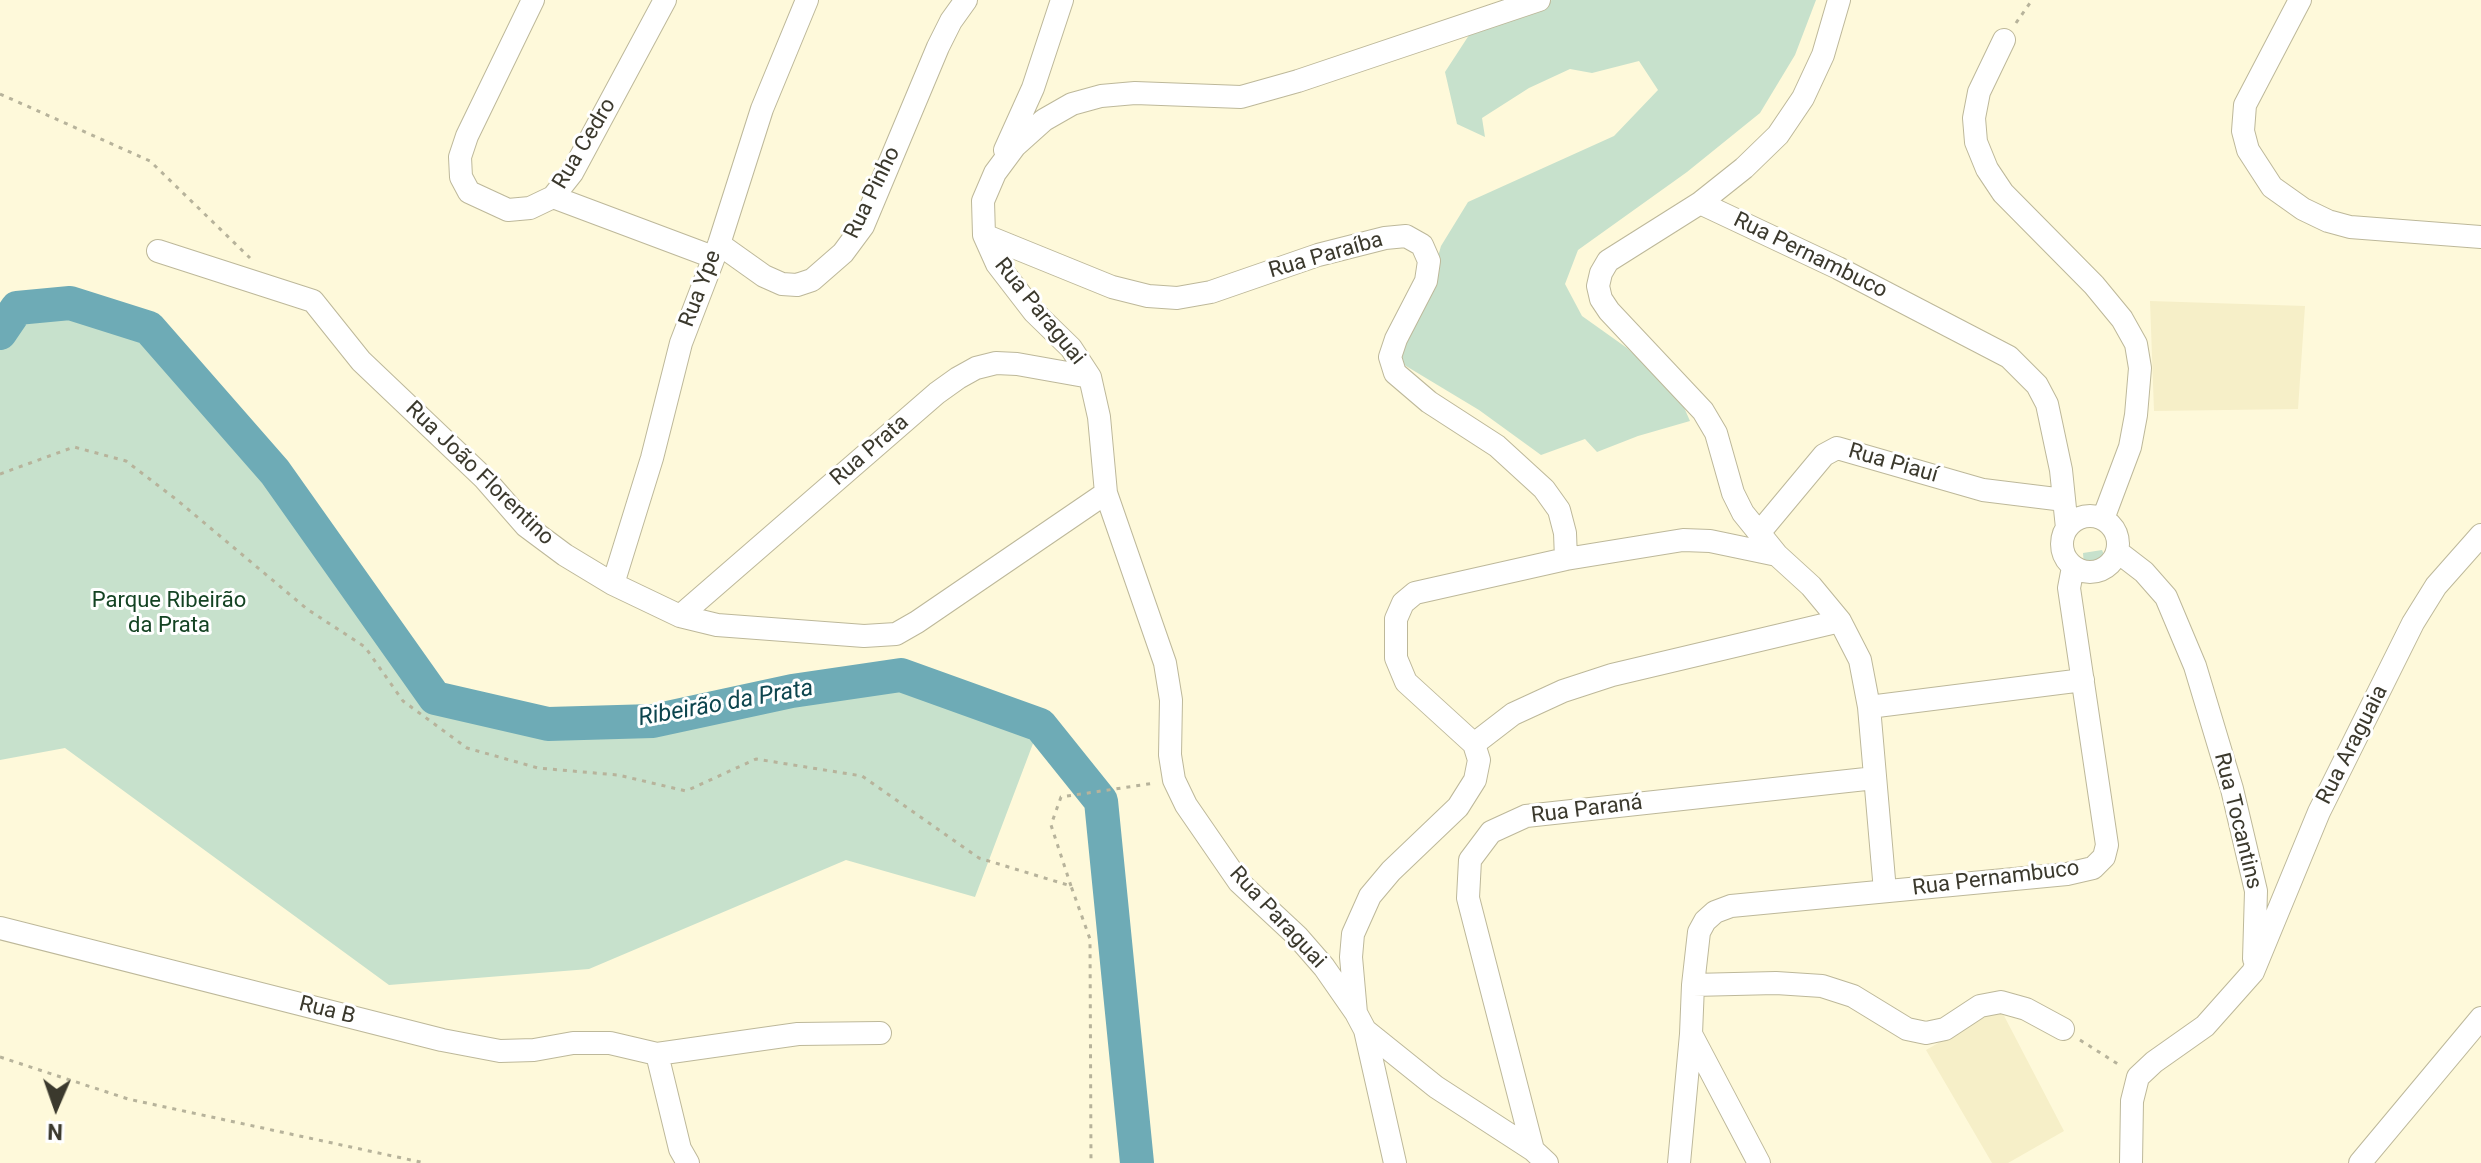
<!DOCTYPE html>
<html>
<head>
<meta charset="utf-8">
<style>
  body { margin:0 }
  #map { position:relative; width:2481px; height:1163px; overflow:hidden; background:#fef9da; font-family:Roboto,sans-serif }
  canvas { display:block }
  .north { position:absolute; left:16px; top:1067px; width:80px; height:80px; -webkit-text-stroke:6px #fff; paint-order:stroke; rotate:182deg; font-size:22px; font-weight:700; line-height:32px; text-align:center; color:#3b392d }
  .north::after { content:''; display:block; margin:auto; width:28px; height:36px; background:#3b392d; clip-path:polygon(50% 0,100% 100%,50% 72%,0 100%) }
</style>
</head>
<body>
<div id="map">
<canvas width="2481" height="1163"></canvas>
<div class="north">N</div>
</div>
<script>
const ctx = document.querySelector('canvas').getContext('2d');
ctx.lineJoin = 'round';
function paint(path, color) {
  ctx.fillStyle = color;
  ctx.fill(path, 'evenodd');
}
function shape(rows) {
  const path = new Path2D();
  for (const r of rows) {
    if (r.length === 3) {
      path.moveTo(r[0] + r[2], r[1]);
      path.arc(r[0], r[1], r[2], 0, 2 * Math.PI);
      continue;
    }
    path.moveTo(r[0], r[1]);
    for (let i = 2; i < r.length; i += 2) path.lineTo(r[i], r[i + 1]);
  }
  return path;
}
function stroke(path, color, width, dash) {
  ctx.strokeStyle = color;
  ctx.lineWidth = width;
  ctx.lineCap = dash ? 'butt' : 'round';
  ctx.setLineDash(dash || []);
  ctx.stroke(path);
}
function label(font, color, halo, rows, align = 'center') {
  ctx.font = font + ' Roboto,sans-serif';
  ctx.lineWidth = 6;
  ctx.setLineDash([]);
  ctx.textBaseline = 'middle';
  ctx.strokeStyle = halo;
  ctx.fillStyle = color;
  for (const [text, x, y, turn = 0] of rows) {
    ctx.save();
    ctx.translate(x, y);
    ctx.rotate((+turn || 0) * Math.PI / 180);
    ctx.textAlign = isNaN(turn) ? turn : align;
    if (halo) ctx.strokeText(text, 0, 0);
    ctx.fillText(text, 0, 0);
    ctx.restore();
  }
}
const built = shape([
  [2150,301,2305,306,2298,409,2154,411],
  [2000,1008,2064,1131,2008,1163,1992,1163,1926,1050]
]);
const green = shape([
  [1552,0,1816,0,1795,55,1760,113,1687,172,1578,250,1565,284,1582,316,1627,348,1679,396,1690,421,1638,436,1597,452,1585,439,1541,455,1479,410,1401,363,1399,347,1429,287,1441,246,1468,202,1614,136,1658,90,1639,61,1592,73,1570,69,1529,88,1482,118,1485,137,1457,124,1445,72,1473,29],
  [70,303,149,328,275,472,435,698,548,724,653,721,792,691,901,675,1040,725,975,897,846,860,589,969,389,985,65,748,0,760,0,333,17,308],
  [2102,550,2108,564,2103,575,2085,579,2083,553]
]);
const river = shape([
  [0,333,17,308,70,303,149,328,275,472,435,698,548,724,653,721,792,691,901,675,1040,725,1101,801,1137,1163]
]);
const path = shape([
  [2016,23,2032,0],
  [0,94,150,161,250,258],
  [0,474,74,447,126,461,177,500,307,609,365,647,403,701,467,748,538,768,618,775,686,791,756,759,862,776,979,858,1071,886,1090,939,1091,1163],
  [1071,886,1051,825,1061,797,1155,783],
  [2080,1040,2121,1066],
  [0,1057,128,1099,425,1163]
]);
const street = shape([
  [533,0,467,136,460,157,461,177,469,192,508,210,530,208,553,197,572,173,665,0],
  [1839,0,1823,55,1803,98,1778,135,1744,168,1700,203,1608,261,1601,273,1598,286,1601,299,1609,311,1703,411,1716,433,1733,493,1743,513,1777,555,1811,586,1840,621,1860,660,1869,707,1885,891],
  [2300,0,2245,105,2243,131,2248,150,2272,187,2303,209,2328,221,2350,227,2481,237],
  [2004,40,1979,92,1974,118,1976,142,1987,169,2003,193,2094,285,2122,319,2136,344,2140,368,2136,415,2130,447,2103,519],
  [1005,150,1033,88,1062,0],
  [553,197,713,257],
  [1700,203,1838,268,2009,357,2037,385,2047,404,2061,470,2067,528],
  [984,235,1112,287,1148,296,1177,298,1211,292,1318,255,1385,238,1406,236,1422,245,1429,261,1426,281,1396,339,1390,357,1395,373,1429,402,1497,446,1544,489,1559,510,1565,533,1566,559],
  [719,244,764,276,782,284,797,285,812,280,843,253,863,226,938,47,951,21,966,0],
  [158,251,313,301,361,361,484,478,526,526,565,555,613,584,680,616,717,625,864,636,896,634,917,622,1106,493],
  [2090,544,28],
  [1759,533,1824,455,1837,448,1983,490,2064,500],
  [2118,552,2144,572,2166,597,2195,666,2232,789,2256,891,2254,959],
  [613,584,652,458,681,343,719,244,762,109,807,0],
  [680,616,937,393,958,378,976,368,996,363,1017,364,1090,377],
  [1869,707,2083,680],
  [1474,744,1513,714,1563,691,1612,675,1840,621],
  [0,928,442,1040,500,1051,534,1050,573,1043,610,1043,657,1054],
  [1693,985,1776,983,1822,986,1853,996,1907,1029,1926,1033,1945,1029,1980,1006,2001,1002,2026,1009,2063,1029],
  [1356,1013,1324,967,1297,936,1239,882,1186,805,1174,780,1170,755,1171,700,1165,663,1106,493,1099,417,1090,377,1071,348,1034,312,997,264,984,235,983,201,995,173,1015,146,1044,120,1072,104,1101,96,1135,93,1241,97,1298,81,1539,0],
  [1365,1030,1395,1163],
  [1533,1150,1468,898,1470,860,1491,832,1526,816,1875,778],
  [688,1163,680,1149,657,1054,798,1034,880,1033],
  [1547,1163,1533,1150,1436,1087,1365,1030,1356,1013,1351,957,1353,934,1370,896,1391,871,1458,807,1475,780,1479,760,1474,744,1406,682,1396,658,1396,619,1403,603,1415,593,1566,559,1683,540,1710,541,1777,555],
  [1679,1163,1691,1034],
  [1759,1163,1691,1034,1693,985,1699,932,1705,921,1715,912,1731,906,2067,874,2093,868,2104,857,2107,845,2069,588,2073,567],
  [2131,1163,2132,1101,2138,1077,2154,1062,2205,1026,2253,972,2319,812,2413,623,2436,586,2481,535],
  [2360,1163,2481,1018]
]);
const streetNames = [
  ["Rua Cedro",585,144,-59],
  ["Rua Pinho",873,193,-64],
  ["Rua Paraíba",1326,256,-16],
  ["Rua Pernambuco",1810,256,26],
  ["Rua Ype",701,289,-69],
  ["Rua Paraguai",1039,312,51],
  ["Rua Prata",870,451,-41],
  ["Rua Piauí",1893,464,16],
  ["Rua João Florentino",479,474,44],
  ["Rua Araguaia",2353,745,-63],
  ["Rua Paraná",1587,810,-7],
  ["Rua Tocantins",2237,821,76],
  ["Rua Pernambuco",1996,879,-7],
  ["Rua Paraguai",1277,918,47],
  ["Rua B",327,1011,14]
];
const parkNames = [
  ["Parque Ribeirão",169,601],
  ["da Prata",169,626]
];
const waterNames = [
  ["Ribeirão da Prata",726,704,-10]
];
paint(built, '#f6efc8');
paint(green, '#c7e1cc');
stroke(river, '#6eabb6', 34);
stroke(street, '#bdb89a', 24);
stroke(path, '#b7b39b', 3, [4, 6]);
stroke(street, '#fff', 22);
label('22px', '#3b392d', '#fff', streetNames);
label('22px', '#144323', '#fff', parkNames);
label('italic 24px', '#0d454e', '#fff', waterNames);
</script>
</body>
</html>
